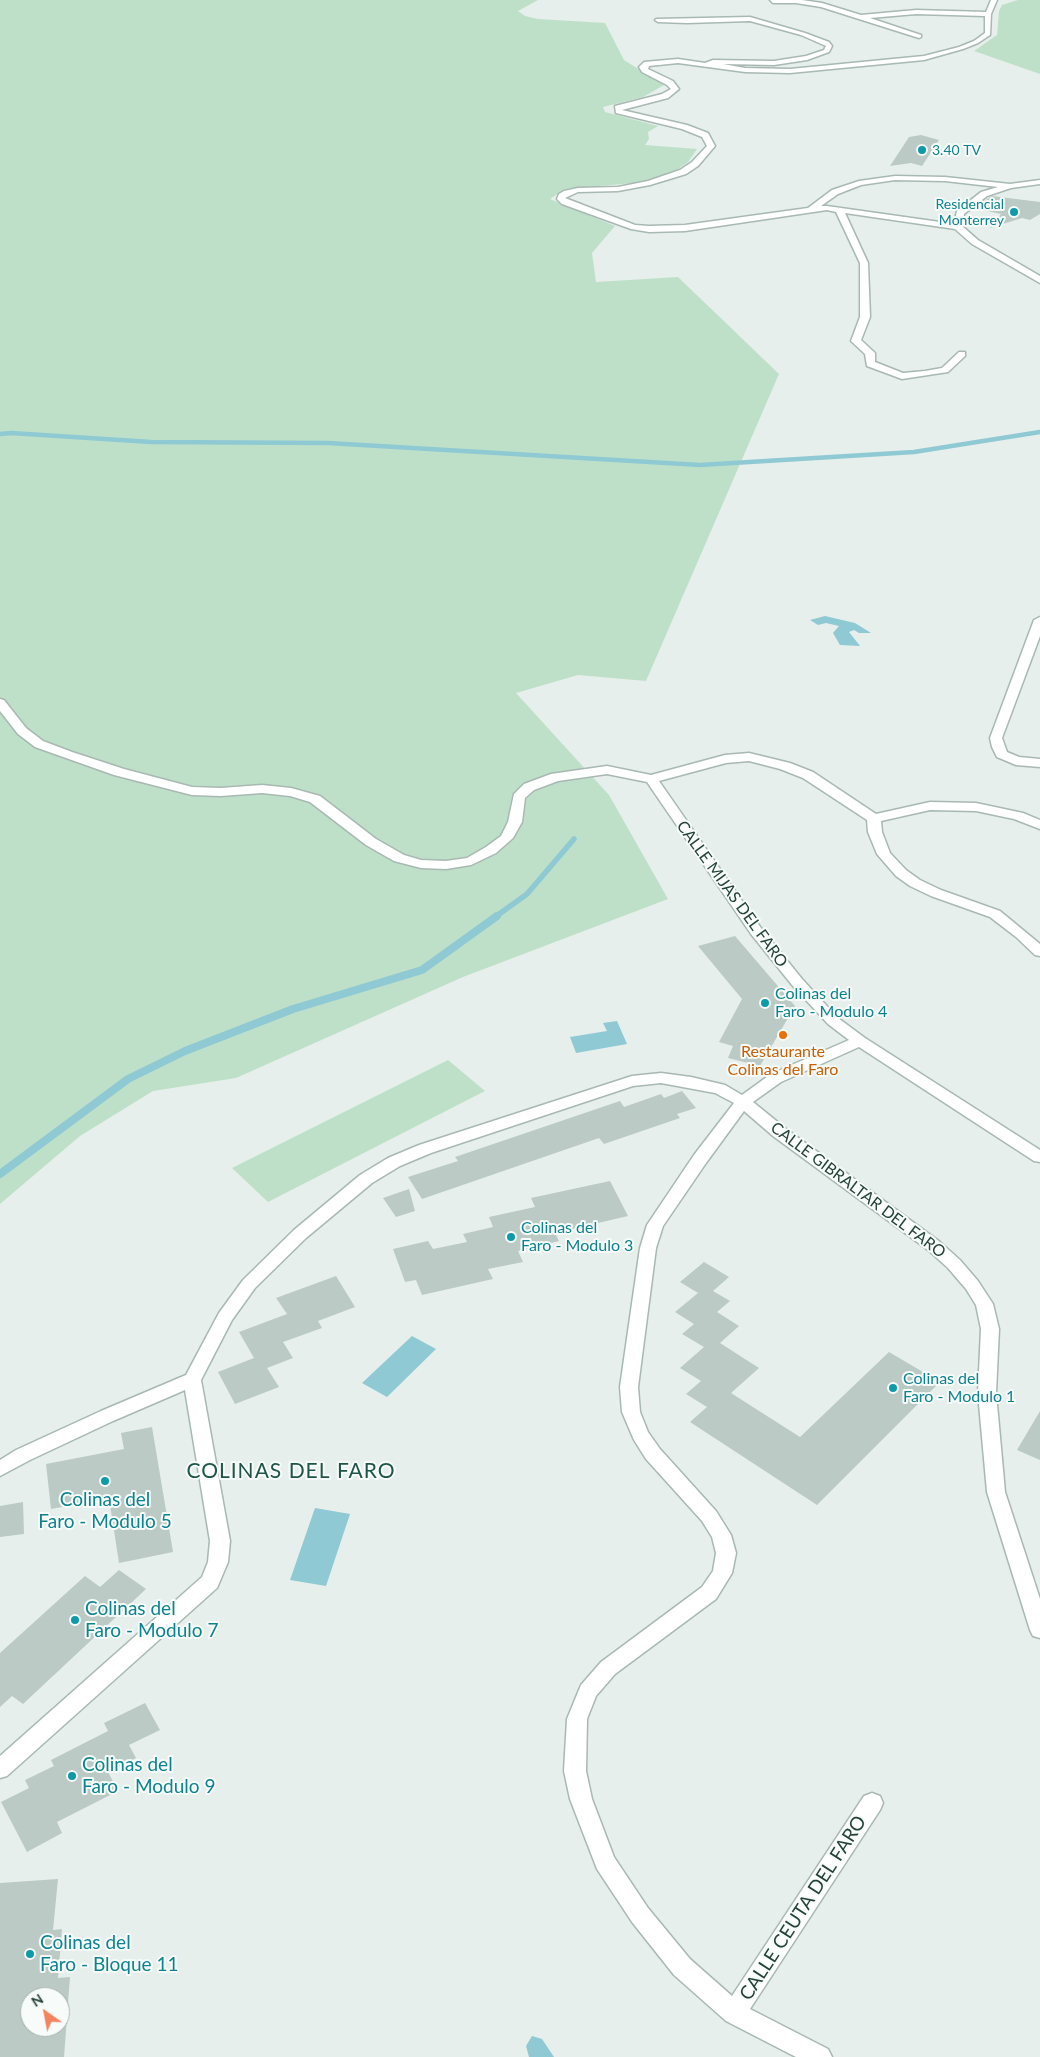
<!DOCTYPE html>
<html>
<head>
<meta charset="utf-8">
<style>
  body { margin:0 }
  #map { position:relative; width:1040px; height:2057px; overflow:hidden; background:#e6efeb; font-family:Lato,sans-serif }
  canvas { display:block }
  .north { position:absolute; left:20px; top:1987px; width:50px; height:50px; box-sizing:border-box; background:#f7fbf9; border:1px solid #a3b1ad; border-radius:50%; rotate:327deg; font-size:14px; font-weight:700; line-height:20px; text-align:center; color:#24423a }
  .north::after { content:''; display:block; margin:auto; width:18px; height:22px; background:#f4845f; clip-path:polygon(50% 0,100% 100%,50% 72%,0 100%) }
</style>
</head>
<body>
<div id="map">
<canvas width="1040" height="2057"></canvas>
<div class="north">N</div>
</div>
<script>
const ctx = document.querySelector('canvas').getContext('2d');
ctx.lineJoin = 'round';
function paint(path, color) {
  ctx.fillStyle = color;
  ctx.fill(path, 'evenodd');
}
function shape(rows) {
  const path = new Path2D();
  for (const r of rows) {
    path.moveTo(r[0], r[1]);
    for (let i = 2; i < r.length; i += 2) path.lineTo(r[i], r[i + 1]);
  }
  return path;
}
function stroke(path, color, width, dash) {
  ctx.strokeStyle = color;
  ctx.lineWidth = width;
  ctx.lineCap = dash ? 'butt' : 'round';
  ctx.setLineDash(dash || []);
  ctx.stroke(path);
}
function label(font, color, halo, rows, align = 'center') {
  ctx.font = font + ' Lato,sans-serif';
  ctx.lineWidth = 4;
  ctx.setLineDash([]);
  ctx.textBaseline = 'middle';
  ctx.strokeStyle = halo;
  ctx.fillStyle = color;
  for (const [text, x, y, turn = 0] of rows) {
    ctx.save();
    ctx.translate(x, y);
    ctx.rotate((+turn || 0) * Math.PI / 180);
    ctx.textAlign = isNaN(turn) ? turn : align;
    if (halo) ctx.strokeText(text, 0, 0);
    ctx.fillText(text, 0, 0);
    ctx.restore();
  }
}
const green = shape([
  [0,0,538,0,518,11,525,16,538,19,605,23,624,60,664,85,643,97,603,107,605,112,658,126,648,132,649,139,645,145,697,149,688,162,669,175,645,182,565,189,550,199,615,226,592,253,596,282,678,277,779,374,646,681,578,675,516,693,609,795,668,899,463,977,236,1078,153,1091,80,1136,0,1204],
  [1018,0,1040,0,1040,74,974,51,997,35,999,11,1002,5],
  [448,1060,485,1091,268,1202,232,1168]
]);
const water = shape([
  [825,616,855,623,871,633,859,633,854,630,849,632,860,646,840,645,833,633,839,626,826,623,818,625,810,620],
  [617,1021,627,1044,576,1053,570,1037,607,1031,603,1023],
  [412,1336,436,1349,387,1397,362,1383],
  [315,1508,350,1514,326,1586,290,1580],
  [532,2036,542,2039,554,2057,529,2057,526,2046]
]);
const streamFar2 = shape([
  [0,434,11,433,151,442,328,443,700,465,914,452,1040,432]
]);
const streamFar1 = shape([
  [495,917,527,894,574,839]
]);
const stream = shape([
  [0,1174,128,1079,185,1051,293,1009,422,970,497,916]
]);
const building = shape([
  [921,135,939,140,922,166,911,163,890,166,909,137],
  [992,196,1040,202,1040,214,1030,220,1022,218,990,228,1001,214,979,209,980,204],
  [735,936,795,1006,760,1066,728,1058,733,1046,719,1042,742,999,698,946],
  [682,1091,696,1108,677,1114,680,1118,604,1144,599,1138,422,1199,408,1177,458,1161,455,1157,620,1101,624,1107,661,1094,664,1098],
  [610,1181,628,1216,555,1233,559,1241,518,1251,523,1262,488,1269,493,1279,422,1295,416,1280,405,1282,393,1249,428,1241,433,1249,467,1242,463,1234,493,1227,489,1217,535,1207,531,1198],
  [409,1189,415,1211,396,1217,383,1198],
  [704,1262,729,1277,713,1291,730,1301,717,1312,739,1326,720,1343,759,1368,731,1393,800,1437,889,1352,940,1382,817,1505,690,1422,707,1407,686,1394,701,1381,680,1368,704,1347,682,1334,694,1324,675,1312,698,1293,680,1282],
  [336,1276,355,1307,318,1321,322,1328,283,1342,293,1358,267,1368,279,1387,235,1404,218,1372,254,1358,239,1332,287,1314,276,1298],
  [1040,1411,1040,1460,1017,1450],
  [152,1427,173,1552,119,1563,109,1498,51,1509,46,1464,124,1449,121,1433],
  [23,1502,24,1534,0,1537,0,1506],
  [119,1570,146,1589,23,1704,12,1696,0,1707,0,1653,85,1576,100,1587],
  [145,1703,160,1730,129,1745,136,1758,108,1772,118,1791,57,1822,62,1833,27,1852,1,1802,29,1788,25,1780,54,1766,51,1760,108,1731,104,1723],
  [58,1879,53,1930,62,1929,58,1978,70,1977,64,2057,0,2057,0,1883],
  [30,1997,60,1997,60,2027,30,2027]
]);
const street = shape([
  [770,0,802,0,822,3,861,15,916,10,986,12,991,0,997,0,991,14,990,35,978,43,963,49,924,60,790,73,745,72,678,63,649,66,648,69,673,81,679,89,668,98,622,110,687,125,708,133,715,146,698,166,686,174,650,185,618,191,578,192,565,198,635,225,649,226,685,225,808,208,832,190,859,181,895,176,945,177,1010,184,1040,180,1040,184,1011,188,987,196,964,214,962,226,978,240,1040,276,1040,283,972,244,955,229,845,213,868,263,870,317,861,340,875,353,875,362,903,373,925,371,942,368,959,352,965,352,965,356,948,372,902,379,867,366,865,354,851,341,860,317,860,263,836,212,827,210,685,231,649,232,631,229,562,204,557,199,559,194,564,191,578,188,618,187,648,181,680,170,692,162,707,146,702,137,682,129,616,113,615,106,662,94,671,89,667,85,642,72,639,67,644,62,678,59,705,63,713,60,774,61,806,56,824,50,826,46,801,35,750,21,687,23,658,22,655,20,656,19,750,17,805,33,829,42,832,46,829,52,807,60,774,65,723,64,745,68,790,69,924,56,959,47,974,41,985,33,985,16,916,14,870,18,921,35,921,37,919,38,821,7,796,3,773,3,770,0],
  [895,180,945,181,998,187,981,192,957,211,954,224,827,206,821,206,838,194,861,185,895,180],
  [1040,617,1040,636,1002,738,1007,752,1019,757,1040,759,1040,767,1016,765,997,757,992,747,990,738,1034,620,1040,617],
  [0,699,4,700,26,728,43,741,72,752,124,769,192,787,221,788,262,785,291,788,320,796,376,839,404,855,421,860,446,861,467,858,486,847,501,836,508,822,514,794,524,784,551,774,607,766,651,775,725,755,749,753,790,763,813,772,876,814,930,802,976,803,1023,813,1040,820,1040,829,1014,819,976,811,930,810,881,821,882,832,890,853,906,870,920,880,941,890,1000,911,1040,944,1040,956,1035,955,1016,937,990,917,931,896,910,886,896,876,877,854,868,832,867,820,803,778,780,769,749,761,726,763,659,781,761,928,802,979,838,1018,865,1038,1040,1150,1040,1162,1034,1161,859,1047,781,1082,753,1102,785,1128,940,1242,960,1260,978,1281,993,1304,999,1329,996,1393,1005,1492,1040,1599,1040,1638,1033,1636,1030,1630,987,1492,978,1393,981,1329,976,1305,966,1289,948,1268,928,1250,773,1136,744,1111,706,1163,663,1226,656,1248,638,1387,640,1412,648,1432,660,1449,716,1511,731,1535,736,1553,732,1573,716,1599,615,1674,596,1696,587,1719,586,1771,592,1799,614,1857,648,1908,690,1959,732,1996,864,1796,872,1793,880,1796,883,1803,880,1810,750,2009,828,2049,832,2057,796,2057,726,2021,674,1975,632,1922,597,1869,570,1799,564,1771,567,1719,581,1685,601,1662,702,1587,713,1571,716,1553,712,1537,702,1521,646,1459,634,1440,622,1412,620,1387,640,1248,647,1225,694,1155,734,1103,715,1093,661,1083,633,1086,431,1153,400,1166,372,1183,306,1238,255,1288,232,1320,201,1380,230,1541,228,1562,217,1588,7,1776,0,1778,0,1756,202,1577,208,1562,210,1541,185,1390,113,1421,30,1460,0,1476,0,1460,16,1450,101,1411,186,1375,219,1313,243,1280,294,1230,360,1175,388,1158,419,1145,632,1076,661,1073,691,1077,725,1085,742,1095,771,1074,849,1040,828,1024,792,985,751,934,647,782,607,774,558,781,534,790,525,798,522,822,513,838,496,853,471,865,446,869,421,868,394,861,366,845,310,802,290,796,262,793,221,796,192,795,114,775,35,747,18,734,0,711,0,699]
]);
const markers = [
  [922,150,5,"#0f9aa8"],
  [1014,212,5,"#0f9aa8"],
  [765,1003,5,"#0f9aa8"],
  [783,1035,5,"#e8710a"],
  [511,1237,5,"#0f9aa8"],
  [893,1388,5,"#0f9aa8"],
  [105,1481,5,"#0f9aa8"],
  [75,1620,5,"#0f9aa8"],
  [72,1776,5,"#0f9aa8"],
  [30,1954,5,"#0f9aa8"]
];
const farCulturenames = [
  ["3.40 TV",932,150],
  ["Residencial",1004,204,"right"],
  ["Monterrey",1004,220,"right"]
];
const streetNames = [
  ["CALLE MIJAS DEL FARO",732,894,54],
  ["CALLE GIBRALTAR DEL FARO",858,1190,37]
];
const cultureNames = [
  ["Colinas del",775,994],
  ["Faro - Modulo 4",775,1012],
  ["Colinas del",521,1228],
  ["Faro - Modulo 3",521,1246],
  ["Colinas del",903,1379],
  ["Faro - Modulo 1",903,1397]
];
const foodNames = [
  ["Restaurante",783,1052],
  ["Colinas del Faro",783,1070]
];
const nearCulturenames = [
  ["Colinas del",105,1500,"center"],
  ["Faro - Modulo 5",105,1522,"center"],
  ["Colinas del",85,1609],
  ["Faro - Modulo 7",85,1631],
  ["Colinas del",82,1765],
  ["Faro - Modulo 9",82,1787],
  ["Colinas del",40,1943],
  ["Faro - Bloque 11",40,1965]
];
const nearStreetnames = [
  ["CALLE CEUTA DEL FARO",803,1908,-57]
];
const nearNeighbourhoodnames = [
  ["COLINAS DEL FARO",291,1471]
];
paint(green, '#bfe0c8');
paint(water, '#8ec9d4');
stroke(streamFar2, '#8ec9d4', 4.5);
stroke(streamFar1, '#8ec9d4', 5.5);
stroke(stream, '#8ec9d4', 8);
paint(building, '#bbcac4');
stroke(street, '#a8b8b2', 3);
paint(street, '#fff');
for (const [x, y, r, color] of markers) {
  const dot = new Path2D();
  dot.arc(x, y, r, 0, 2 * Math.PI);
  ctx.fillStyle = color;
  ctx.fill(dot);
  stroke(dot, '#f7fbf9', 2);
}
label('14px', '#0d838f', '#f7fbf9', farCulturenames, 'left');
label('16px', '#24423a', '#f7fbf9', streetNames);
label('16px', '#0d838f', '#f7fbf9', cultureNames, 'left');
label('16px', '#c56008', '#f7fbf9', foodNames);
label('19px', '#0d838f', '#f7fbf9', nearCulturenames, 'left');
label('19px', '#24423a', '#f7fbf9', nearStreetnames);
ctx.letterSpacing = '1px';
label('21px', '#1f5548', '#f7fbf9', nearNeighbourhoodnames);
ctx.letterSpacing = '0px';
</script>
</body>
</html>
